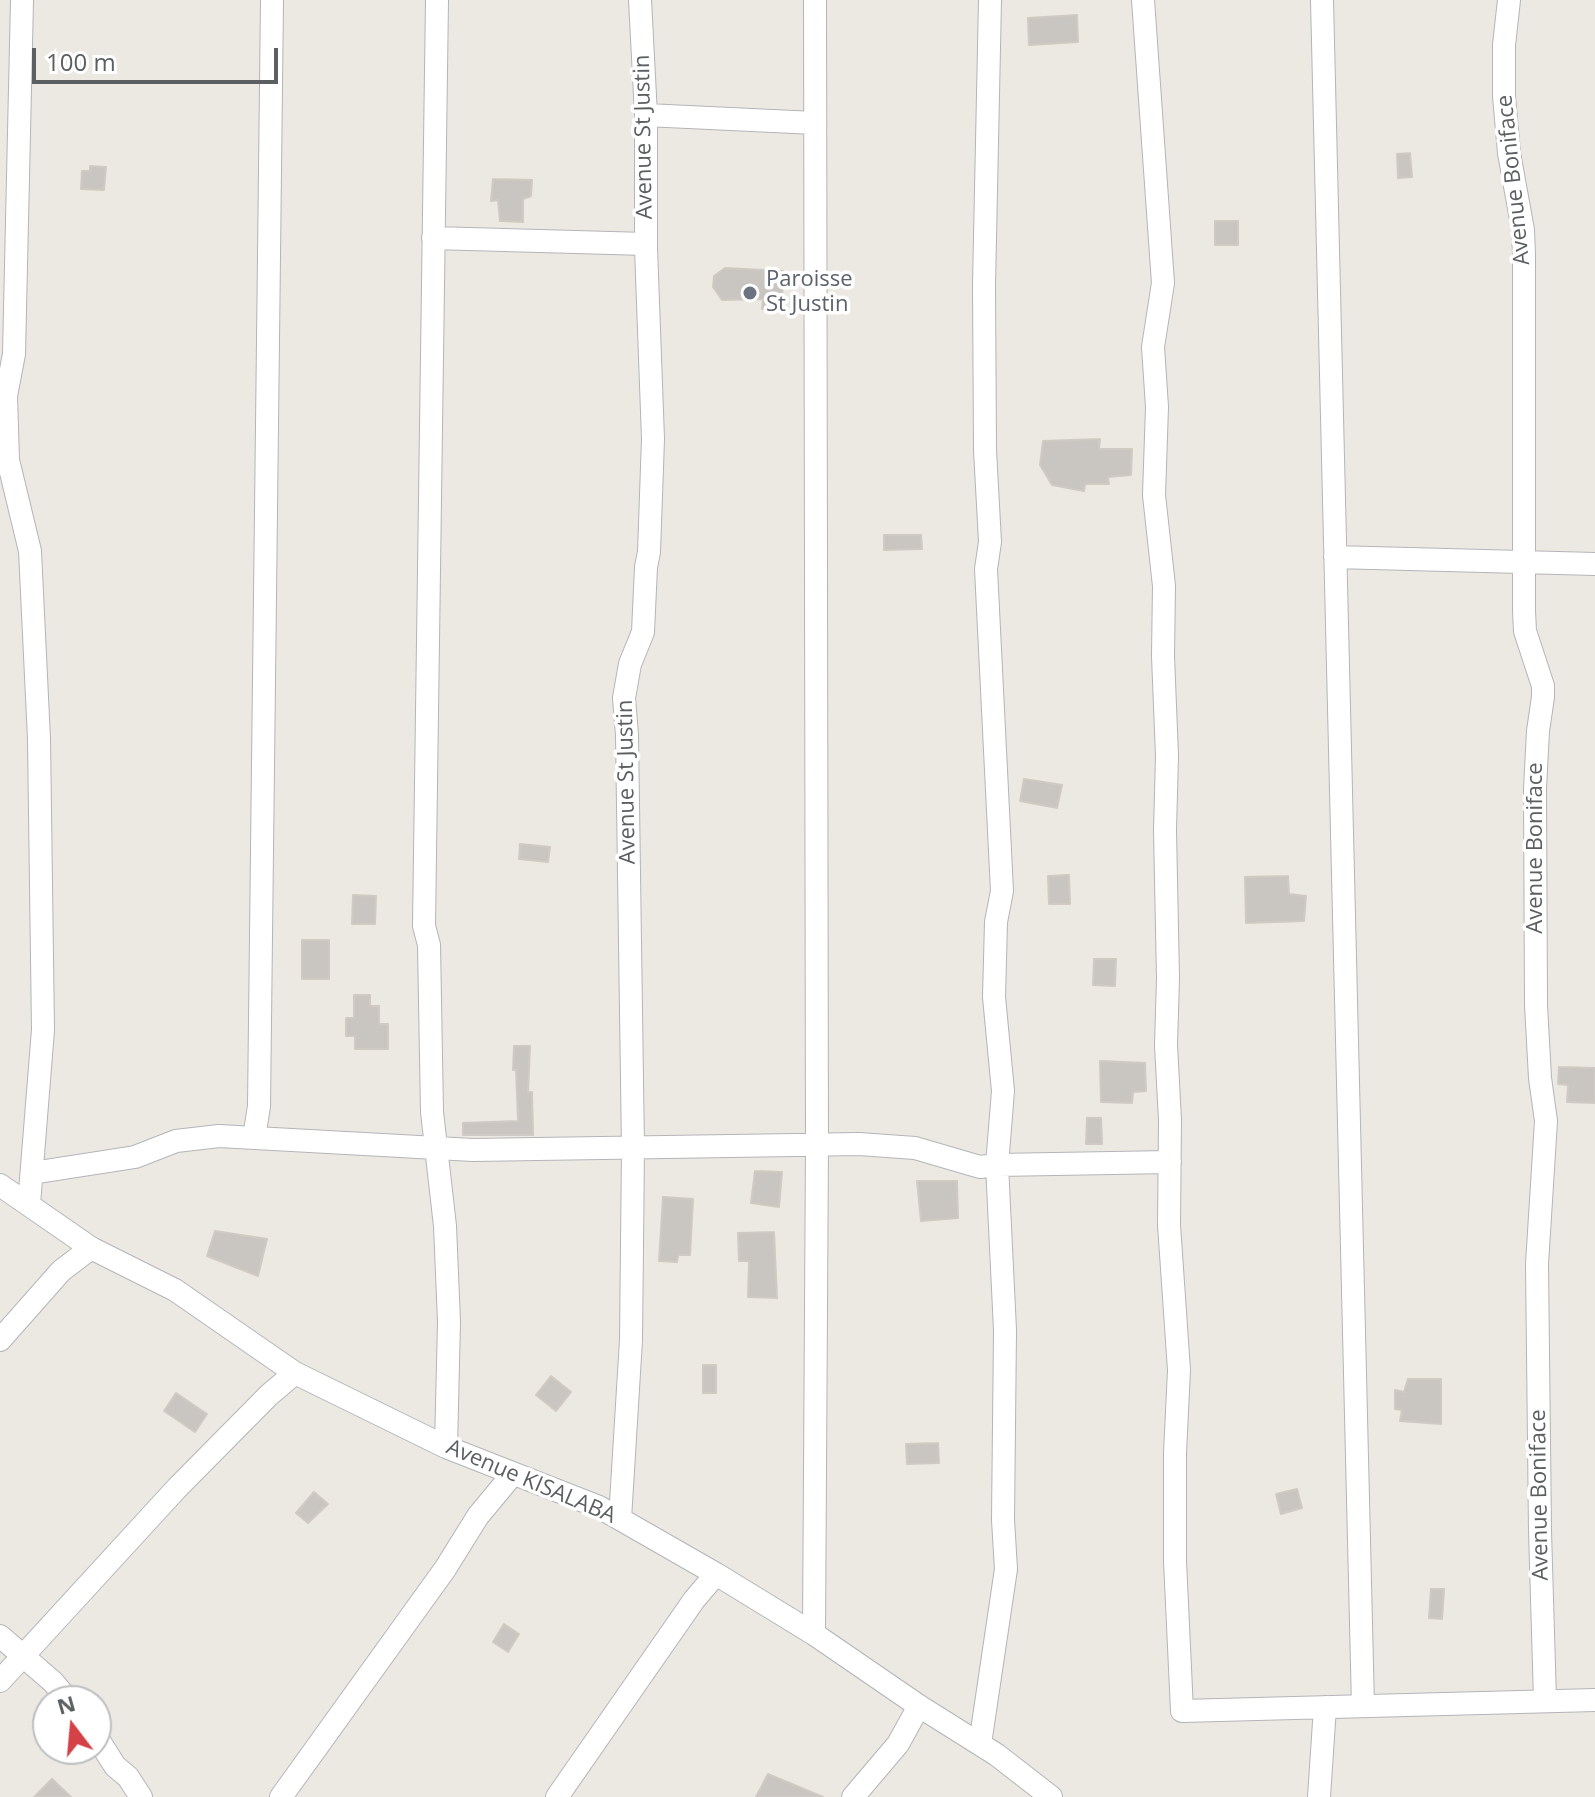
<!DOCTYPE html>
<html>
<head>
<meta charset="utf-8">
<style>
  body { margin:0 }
  #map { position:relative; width:1595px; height:1797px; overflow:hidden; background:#ece9e3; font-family:"Open Sans",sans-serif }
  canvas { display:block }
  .north { position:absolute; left:32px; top:1685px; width:80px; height:80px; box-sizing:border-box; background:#fff; border:2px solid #bdbfc0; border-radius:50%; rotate:344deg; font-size:22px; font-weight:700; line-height:32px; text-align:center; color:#5b5f61 }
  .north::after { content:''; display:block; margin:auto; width:28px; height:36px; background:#d44147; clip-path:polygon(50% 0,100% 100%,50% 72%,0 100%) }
  .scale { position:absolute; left:32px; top:48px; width:246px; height:36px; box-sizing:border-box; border:4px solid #5b5f61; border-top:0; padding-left:10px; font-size:24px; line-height:28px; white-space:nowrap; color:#5b5f61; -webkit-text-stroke:6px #fff; paint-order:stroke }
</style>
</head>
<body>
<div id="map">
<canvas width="1595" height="1797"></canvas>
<div class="north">N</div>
<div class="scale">100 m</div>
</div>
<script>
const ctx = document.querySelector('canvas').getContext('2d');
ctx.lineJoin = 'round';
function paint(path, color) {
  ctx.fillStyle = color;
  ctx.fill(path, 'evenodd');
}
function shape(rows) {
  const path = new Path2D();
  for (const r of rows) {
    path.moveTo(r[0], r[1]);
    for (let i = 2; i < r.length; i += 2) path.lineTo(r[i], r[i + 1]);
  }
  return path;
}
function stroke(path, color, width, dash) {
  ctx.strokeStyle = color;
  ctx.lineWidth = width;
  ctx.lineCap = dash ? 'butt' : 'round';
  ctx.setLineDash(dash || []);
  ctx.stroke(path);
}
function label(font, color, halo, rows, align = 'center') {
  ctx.font = font + ' "Open Sans",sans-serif';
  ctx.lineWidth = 7;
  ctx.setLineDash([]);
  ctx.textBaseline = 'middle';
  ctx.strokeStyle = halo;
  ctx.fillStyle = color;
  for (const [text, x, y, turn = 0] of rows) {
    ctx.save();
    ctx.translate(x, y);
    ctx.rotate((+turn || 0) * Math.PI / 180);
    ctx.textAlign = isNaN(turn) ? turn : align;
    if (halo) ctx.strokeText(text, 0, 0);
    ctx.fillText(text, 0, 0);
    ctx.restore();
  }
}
const building = shape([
  [1077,15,1078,42,1029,45,1028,18,1077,15],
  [1410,153,1412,177,1398,178,1397,154,1410,153],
  [90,166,106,167,104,190,81,189,82,171,90,171,90,166],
  [493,179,532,180,531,196,523,199,523,222,500,221,498,200,491,201,493,179],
  [1215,221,1238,221,1238,245,1215,245,1215,221],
  [725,268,784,271,781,311,762,309,763,299,722,300,713,287,714,276,725,268],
  [1100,439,1099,449,1132,449,1131,475,1108,477,1109,484,1085,484,1084,491,1052,485,1040,465,1043,441,1100,439],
  [884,535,921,535,922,549,884,550,884,535],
  [1024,779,1062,785,1057,808,1020,801,1024,779],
  [520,844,550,847,548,862,519,859,520,844],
  [1069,875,1070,904,1049,904,1048,876,1069,875],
  [1288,876,1289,894,1306,896,1304,921,1246,923,1245,877,1288,876],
  [353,895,376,896,375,924,352,924,353,895],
  [302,940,329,940,329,979,302,979,302,940],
  [1094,959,1116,959,1115,986,1093,985,1094,959],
  [354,995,370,995,370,1006,379,1006,379,1024,388,1024,388,1049,355,1049,355,1036,346,1036,346,1018,354,1018,354,995],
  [514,1046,530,1046,528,1092,532,1092,533,1135,463,1135,463,1123,518,1121,516,1070,513,1070,514,1046],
  [1100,1061,1145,1063,1146,1091,1133,1092,1132,1103,1101,1102,1100,1061],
  [1559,1067,1595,1068,1595,1103,1567,1102,1568,1085,1558,1084,1559,1067],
  [1087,1118,1101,1118,1102,1144,1086,1144,1087,1118],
  [755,1171,782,1172,779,1207,751,1203,755,1171],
  [917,1181,957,1181,958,1218,921,1221,917,1181],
  [663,1197,693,1199,690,1255,678,1255,677,1262,659,1261,663,1197],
  [215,1231,267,1239,258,1276,207,1256,215,1231],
  [774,1232,777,1298,748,1297,749,1261,739,1261,738,1233,774,1232],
  [703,1365,716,1365,716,1393,703,1393,703,1365],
  [551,1376,571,1392,556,1411,536,1395,551,1376],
  [1408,1379,1441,1379,1441,1424,1400,1421,1402,1410,1395,1409,1395,1390,1404,1392,1408,1379],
  [176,1393,207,1414,195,1432,164,1411,176,1393],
  [938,1443,939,1463,907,1464,906,1444,938,1443],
  [1297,1489,1302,1508,1281,1514,1276,1494,1297,1489],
  [314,1492,328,1504,308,1523,296,1513,314,1492],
  [1431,1589,1444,1589,1442,1619,1429,1618,1431,1589],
  [504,1624,519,1634,508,1652,493,1642,504,1624],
  [768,1774,823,1797,756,1797,768,1774],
  [52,1779,71,1797,34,1797,52,1779]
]);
const minor = shape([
  [22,0,14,354,6,396,8,460,30,551,39,739,43,1030,29,1204],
  [437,0,424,926,429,945,432,1112,445,1226,449,1322,446,1447],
  [1143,0,1163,283,1153,347,1157,407,1154,495,1164,586,1163,656,1167,756,1165,830,1168,978,1166,1045,1170,1120,1169,1225,1179,1370,1175,1453,1175,1561,1182,1711,1595,1700],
  [1322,0,1363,1706],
  [1509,0,1504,45,1504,96,1509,153,1523,230,1524,255,1524,611,1525,631,1543,686,1543,697,1538,731,1535,789,1536,1005,1540,1078,1546,1121,1537,1264,1540,1531,1545,1700],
  [646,115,815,123],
  [433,238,646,244],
  [1335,557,1595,564],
  [254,1138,259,1106,272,0],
  [32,1173,135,1157,176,1141,219,1136,473,1150,859,1144,915,1148,980,1167,997,1165,1170,1162],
  [0,1185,91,1248,175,1290,295,1373,446,1447,599,1507,716,1574,814,1634,919,1706,997,1755,1051,1797],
  [0,1340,61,1271,91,1248],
  [620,1519,631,1340,633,1149,627,735,624,698,630,664,643,632,646,567,649,552,653,439,646,248,646,115,640,0],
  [814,1634,817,1145,815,0],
  [0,1636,53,1682,69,1701],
  [0,1681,177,1488,269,1395,295,1373],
  [96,1736,115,1766,128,1777,141,1797],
  [980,1744,1006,1569,1003,1520,1005,1330,997,1165,1003,1091,994,997,996,922,1002,891,986,569,990,542,985,450,984,285,990,0],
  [281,1797,445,1569,478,1516,512,1475],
  [557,1797,694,1600,716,1574],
  [853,1797,898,1744,919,1706],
  [1319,1797,1325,1707]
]);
const markers = [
  [750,293,8,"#6b7280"]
];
const streetNames = [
  ["Avenue St Justin",644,137,-91],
  ["Avenue Boniface",1514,180,-96],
  ["Avenue St Justin",627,782,-91],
  ["Avenue Boniface",1536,848,-90],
  ["Avenue KISALABA",531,1482,23],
  ["Avenue Boniface",1540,1495,-91]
];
const worshipNames = [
  ["Paroisse",766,280],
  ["St Justin",766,305]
];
paint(building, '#c9c6c1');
stroke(building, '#d0cac2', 2);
stroke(minor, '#b3b5b8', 24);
stroke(minor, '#fff', 22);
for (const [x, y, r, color] of markers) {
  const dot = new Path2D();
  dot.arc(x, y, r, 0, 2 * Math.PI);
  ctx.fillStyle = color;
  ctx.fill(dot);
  stroke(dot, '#fff', 3);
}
label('22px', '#5b5f61', '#fff', streetNames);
label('22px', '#5b616d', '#fff', worshipNames, 'left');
</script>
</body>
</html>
